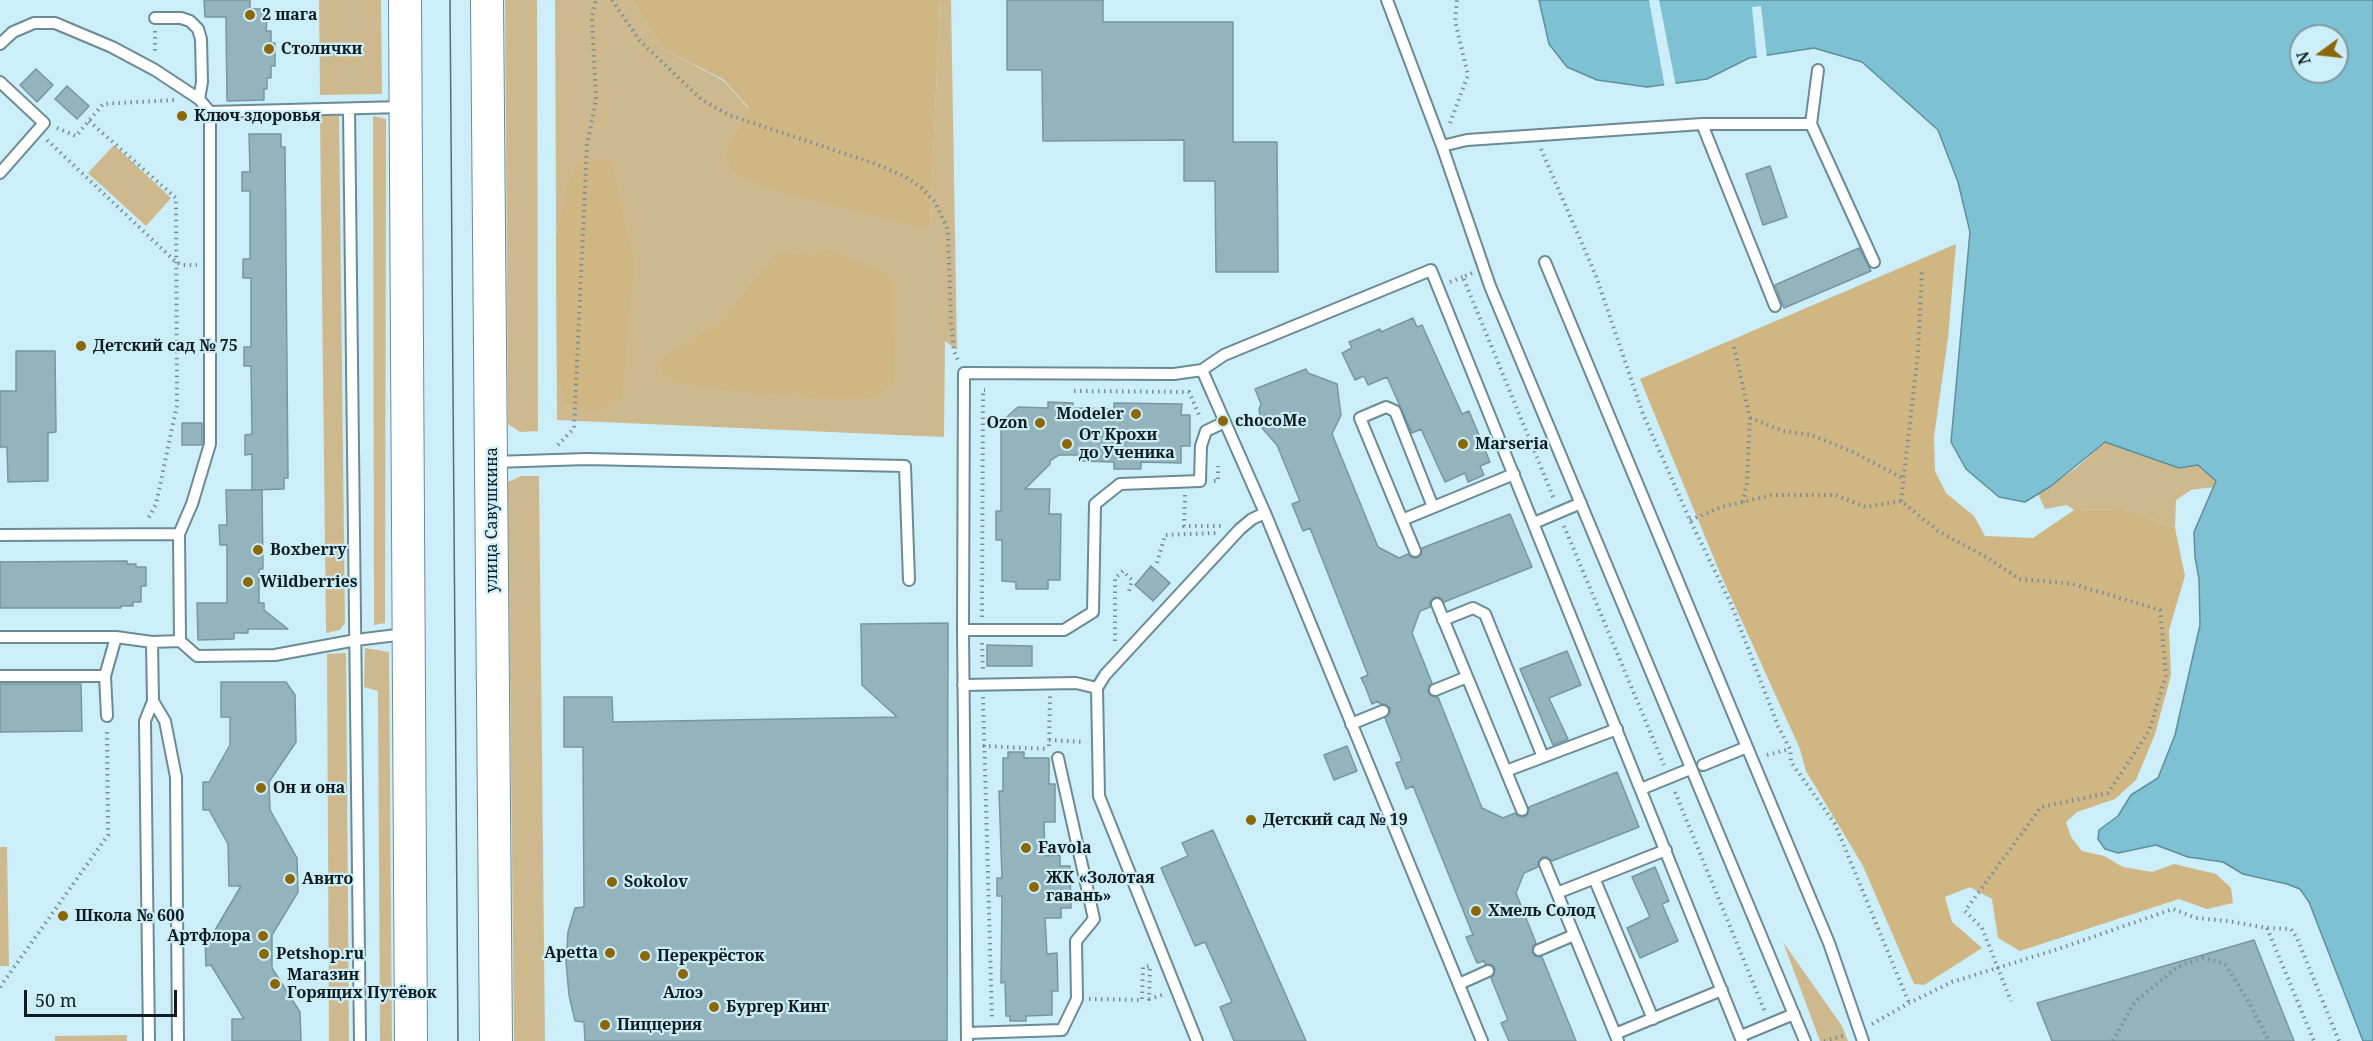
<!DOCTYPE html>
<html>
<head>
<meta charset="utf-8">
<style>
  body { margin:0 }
  #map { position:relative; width:2373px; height:1041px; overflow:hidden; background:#cceef8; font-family:"Noto Serif",serif }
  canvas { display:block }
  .north { position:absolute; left:2289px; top:24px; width:60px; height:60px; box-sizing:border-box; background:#cceef8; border:2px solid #809aa1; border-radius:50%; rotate:255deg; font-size:16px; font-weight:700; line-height:24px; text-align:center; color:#0f1c1f }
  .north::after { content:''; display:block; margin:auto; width:21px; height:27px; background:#8b6807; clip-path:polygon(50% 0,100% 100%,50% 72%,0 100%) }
  .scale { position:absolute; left:24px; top:990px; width:153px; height:27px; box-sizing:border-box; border:3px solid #0f1c1f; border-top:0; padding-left:8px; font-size:18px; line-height:21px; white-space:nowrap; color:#0f1c1f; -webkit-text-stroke:4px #cceef8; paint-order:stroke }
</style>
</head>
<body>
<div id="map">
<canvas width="2373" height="1041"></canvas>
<div class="north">N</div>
<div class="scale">50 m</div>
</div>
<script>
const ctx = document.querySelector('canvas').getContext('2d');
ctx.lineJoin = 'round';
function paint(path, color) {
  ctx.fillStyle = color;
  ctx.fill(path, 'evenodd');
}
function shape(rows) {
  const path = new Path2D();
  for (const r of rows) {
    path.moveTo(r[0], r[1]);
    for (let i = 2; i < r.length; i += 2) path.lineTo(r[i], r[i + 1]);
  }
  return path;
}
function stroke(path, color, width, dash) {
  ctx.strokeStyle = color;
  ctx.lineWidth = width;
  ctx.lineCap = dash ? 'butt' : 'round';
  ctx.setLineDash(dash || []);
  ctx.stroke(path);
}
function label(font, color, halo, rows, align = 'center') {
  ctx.font = font + ' "Noto Serif",serif';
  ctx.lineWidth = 4.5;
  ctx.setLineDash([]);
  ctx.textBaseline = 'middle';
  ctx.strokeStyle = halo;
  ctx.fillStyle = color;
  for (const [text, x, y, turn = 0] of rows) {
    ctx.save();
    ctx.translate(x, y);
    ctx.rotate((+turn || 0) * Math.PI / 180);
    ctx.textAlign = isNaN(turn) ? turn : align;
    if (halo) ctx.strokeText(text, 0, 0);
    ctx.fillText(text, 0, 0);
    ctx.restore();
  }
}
const green = shape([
  [319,0,381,0,382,94,320,95],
  [505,0,537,0,538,431,520,432,508,424],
  [555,0,632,0,662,48,724,81,749,109,724,152,930,228,940,0,951,0,957,350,945,341,944,437,557,420],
  [320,116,339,116,345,623,340,630,326,633],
  [373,116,386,119,385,623,374,625],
  [114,145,171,198,146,226,88,173],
  [2105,442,2179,468,2198,465,2216,481,2214,487,2191,490,2176,500,2175,528,2124,509,2074,510,2067,505,2045,509,2038,494,2076,468],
  [521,476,539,476,545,1041,514,1041,508,482],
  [365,648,389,652,392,1041,380,1041,378,691,364,687],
  [346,653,349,1041,329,1041,327,654],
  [0,847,7,847,9,966,0,966],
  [1783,942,1842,1026,1848,1041,1820,1041],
  [127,1035,127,1041,55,1041,55,1036]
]);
const forest = shape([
  [632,0,940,0,930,229,787,194,735,174,724,152,749,108,724,80,662,48],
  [592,160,611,161,634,262,622,398,595,412,566,404,557,375,556,238,567,187,577,165],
  [1956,244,1948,338,1934,437,1935,471,1946,493,1974,516,1985,536,2033,538,2074,510,2124,509,2175,528,2185,576,2169,630,2171,675,2155,734,2136,780,2115,799,2077,812,2066,822,2071,837,2082,851,2104,856,2123,867,2152,872,2174,864,2216,874,2231,888,2233,903,2207,909,2179,899,2020,951,1998,938,1992,899,1970,887,1945,897,1952,922,1982,948,1924,985,1914,984,1863,866,1806,771,1800,749,1720,573,1640,379],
  [830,251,893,276,894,381,874,397,841,399,750,393,673,382,665,376,659,361,678,347,720,323,775,255]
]);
const water = shape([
  [1539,0,2373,0,2373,1041,2363,1041,2309,902,2300,889,2287,884,2243,874,2223,862,2188,857,2156,845,2118,853,2105,849,2098,839,2099,830,2118,816,2131,795,2158,778,2175,735,2200,625,2199,579,2195,557,2194,532,2216,481,2198,465,2179,468,2105,442,2051,486,2025,502,1999,497,1966,469,1951,442,1970,232,1958,182,1938,130,1862,62,1814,48,1749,58,1707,79,1647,87,1597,80,1567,67,1549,44,1539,0],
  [2301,36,2337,36,2337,72,2301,72,2301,36]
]);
const pier = shape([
  [1649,0,1659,0,1676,86,1665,88],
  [1761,6,1767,58,1757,59,1752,7]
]);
const building = shape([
  [204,0,250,0,250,9,263,9,263,20,267,20,266,31,271,31,271,43,275,43,275,66,271,66,271,78,267,78,267,89,264,89,264,100,227,101,226,17,205,17,204,0],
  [1007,0,1103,0,1103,22,1233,22,1233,142,1277,142,1278,272,1216,272,1215,181,1184,181,1184,140,1043,141,1042,70,1007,70,1007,0],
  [36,69,53,85,37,102,20,85,36,69],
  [67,86,89,106,77,119,55,99,67,86],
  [249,134,281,134,281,147,285,147,288,478,284,478,284,489,252,490,252,454,245,455,245,435,252,434,251,366,244,366,244,347,251,347,251,278,243,278,243,259,250,259,250,191,242,191,242,172,250,172,249,134],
  [1770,166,1787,217,1763,225,1746,174,1770,166],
  [1859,248,1871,271,1784,308,1775,285,1859,248],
  [1413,318,1417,327,1422,325,1462,414,1469,411,1490,462,1480,466,1484,475,1468,482,1465,473,1445,482,1421,429,1412,433,1387,377,1368,385,1364,376,1355,380,1342,353,1352,348,1349,342,1380,329,1381,332,1413,318],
  [16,351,55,351,56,432,48,433,48,481,8,482,7,447,0,447,0,391,16,391,16,351],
  [1306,369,1308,373,1337,384,1341,415,1332,434,1378,547,1399,558,1408,554,1411,557,1417,558,1421,555,1422,548,1510,514,1532,567,1444,602,1439,597,1434,597,1430,602,1430,607,1420,611,1412,633,1432,683,1429,686,1428,692,1431,696,1438,697,1482,808,1503,818,1515,813,1518,816,1524,817,1528,814,1529,807,1617,772,1639,827,1552,861,1547,857,1542,857,1538,862,1538,867,1524,873,1516,893,1536,943,1533,946,1532,952,1535,956,1542,957,1576,1041,1509,1041,1501,1023,1508,1020,1491,978,1494,975,1495,968,1492,965,1485,964,1484,961,1477,963,1466,937,1473,935,1413,786,1406,789,1396,763,1402,761,1385,718,1390,713,1390,708,1385,704,1380,704,1378,701,1372,704,1365,686,1361,678,1368,675,1310,528,1303,531,1292,504,1300,501,1277,445,1262,428,1259,409,1261,404,1255,389,1306,369],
  [1048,402,1073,403,1072,408,1114,409,1114,403,1182,404,1181,415,1190,415,1190,446,1181,446,1181,463,1141,462,1141,469,1114,469,1114,462,1081,461,1081,455,1059,455,1050,461,1050,464,1025,489,1050,489,1049,514,1061,514,1060,580,1048,580,1048,589,1016,589,1016,582,1002,581,1002,540,996,540,996,511,1001,511,1001,422,1018,407,1048,408,1048,402],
  [182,423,202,423,202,445,182,445,182,423],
  [226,490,262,490,263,569,259,569,259,603,264,603,264,610,288,629,248,629,248,633,234,633,234,639,198,640,197,603,227,603,227,545,220,545,219,525,227,525,226,490],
  [127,561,127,564,136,564,136,567,146,567,146,586,141,586,141,602,133,602,133,606,121,606,121,608,0,608,0,562,127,561],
  [1151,566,1170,583,1153,601,1135,585,1151,566],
  [948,623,947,1041,585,1041,584,1022,575,1021,569,995,566,962,568,932,575,908,584,907,583,747,564,747,564,697,612,697,613,722,897,717,862,685,861,624,948,623],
  [987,645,1032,646,1032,666,987,666,987,645],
  [1567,651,1581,685,1549,698,1568,739,1553,745,1520,669,1567,651],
  [221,682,286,682,295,695,296,742,269,782,270,810,297,858,298,892,272,935,272,968,300,1012,301,1041,232,1041,232,1019,244,1019,211,965,206,966,205,937,211,937,241,886,229,886,228,844,209,810,203,810,203,782,209,782,230,745,230,717,221,717,221,682],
  [0,684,81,684,82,731,0,732,0,684],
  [1347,746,1357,771,1334,780,1324,755,1347,746],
  [1008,752,1024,752,1024,758,1049,758,1049,784,1055,784,1055,822,1044,822,1045,856,1060,855,1060,866,1070,866,1071,908,1061,908,1061,918,1045,918,1047,954,1057,953,1058,991,1052,991,1052,1015,1026,1016,1026,1021,1010,1021,1010,1016,1006,1016,1005,982,1001,983,1002,896,997,896,997,878,1002,878,999,791,1003,791,1003,758,1008,758,1008,752],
  [1213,830,1306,1041,1234,1041,1220,1007,1232,1002,1205,942,1195,946,1161,868,1188,856,1182,843,1213,830],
  [1655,867,1669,901,1662,904,1678,941,1640,958,1627,928,1650,917,1632,877,1655,867],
  [2254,940,2294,1041,2052,1041,2037,1003,2254,940]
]);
const path = shape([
  [612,0,640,41,702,100,729,115,873,163,904,176,921,187,935,202,948,230,951,321,954,351,958,360],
  [155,31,155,53],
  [89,121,176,198,177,405,156,504,147,521],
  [1450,123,1468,75,1455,21,1457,0],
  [57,128,76,136,103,104,174,100],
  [47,140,176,262,182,265,197,265],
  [1541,149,1596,276,1643,414,1690,520,1731,604,1778,726,1790,749,1791,762,1835,824,1909,1003],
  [1472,273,1463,277,1554,499],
  [1450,282,1463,277],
  [1734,347,1750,418,1747,483,1743,502],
  [1074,391,1189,392,1200,417],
  [1750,418,1784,431,1811,435,1853,452,1904,479],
  [558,445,574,428,587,145,596,100,592,16,596,0],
  [1214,481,1218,481,1218,466],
  [1185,495,1184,526,1223,526],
  [1901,501,1918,353,1922,270],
  [1690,520,1722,507,1772,495,1835,495,1866,507,1901,501,1938,531,1986,557,2020,579,2073,584,2160,610,2166,675,2149,731,2108,793,2041,807,1965,911,1982,928,2011,1001],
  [1564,526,1664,765],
  [1157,563,1165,535,1216,533],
  [982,617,983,390,985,390],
  [1115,641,1115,578,1123,571,1132,580,1129,591],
  [982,643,983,671],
  [983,697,992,1019],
  [1049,740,1085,742],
  [983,746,1048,749],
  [1049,746,1050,696],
  [1767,755,1790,749],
  [1675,792,1765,1012],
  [2267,928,2314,1041],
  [0,987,108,835,107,728],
  [1089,999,1142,1000,1143,967,1150,966,1149,999,1162,995],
  [1872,1024,1909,1003,1952,982,2058,949,2173,909,2196,918,2228,921,2267,928,2291,929,2297,938,2339,1041],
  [1824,1041,1846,1035],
  [2113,1041,2134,1003,2177,967,2203,958,2225,964,2246,997,2269,1041]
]);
const lane = shape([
  [1387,0,1442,146,1490,286,1805,1041],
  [155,18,181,18,190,21,198,29,201,39,202,82,199,99],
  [0,44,13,32,34,23,55,23,112,47,155,70,199,99,210,112,210,444,192,504,179,534,180,641],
  [1818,70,1811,124,1874,262],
  [0,82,44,123,0,173],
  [349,109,360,1041],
  [210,112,402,107],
  [1702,124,1775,306],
  [1442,146,1467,140,1702,124,1811,124],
  [1545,262,1747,747,1703,765],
  [1202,370,1265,513,1482,1041],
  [494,462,586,459,905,466,909,580],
  [1402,520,1514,474],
  [1534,523,1581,503],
  [0,535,179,534],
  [1415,551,1360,418,1386,407,1395,411,1433,507],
  [1437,604,1522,810],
  [1443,620,1473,608,1485,614,1543,757],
  [963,630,1064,630,1093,612,1095,504,1120,484,1200,481,1201,446,1206,431,1225,422],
  [0,637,116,637,152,642,180,641,197,656,275,655,356,640,405,634],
  [152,642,153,701,165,721,176,777,178,1041],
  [0,676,105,676,107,716],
  [105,676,116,637],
  [963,685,1076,683,1097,688,1099,796,1197,1041],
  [1097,688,1105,675,1240,529,1252,519,1265,513],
  [1435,690,1467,677],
  [1351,724,1383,711],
  [1747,747,1829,943,1863,1041],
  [1506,771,1617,729],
  [1641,789,1690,769],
  [1545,864,1618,1041],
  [1594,878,1653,1019],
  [1557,893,1666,850],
  [1539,950,1574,935],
  [1459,984,1488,971],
  [967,1033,1062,1030,1077,999,1076,941,1094,919,1058,758],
  [1615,1034,1722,990],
  [1741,1036,1794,1014],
  [149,1041,145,721,153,701],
  [967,1041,963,630,964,373,1174,374,1202,370,1224,355,1431,270,1742,1041]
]);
const secondary = shape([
  [405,0,411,1041],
  [487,0,496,1041]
]);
const tram = shape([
  [450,0,458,1041]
]);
const markers = [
  [250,15,6,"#8b6807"],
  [269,49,6,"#8b6807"],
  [182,116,6,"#8b6807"],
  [81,346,6,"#8b6807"],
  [1136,414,6,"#8b6807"],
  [1223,421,6,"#8b6807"],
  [1040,423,6,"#8b6807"],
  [1067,444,6,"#8b6807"],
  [1463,444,6,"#8b6807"],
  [258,550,6,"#8b6807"],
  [248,582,6,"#8b6807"],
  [261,788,6,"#8b6807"],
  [1251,820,6,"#8b6807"],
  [1026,848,6,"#8b6807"],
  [290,879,6,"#8b6807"],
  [612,882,6,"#8b6807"],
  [1034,887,6,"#8b6807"],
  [1476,911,6,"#8b6807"],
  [63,916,6,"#8b6807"],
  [263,936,6,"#8b6807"],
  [610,953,6,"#8b6807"],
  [264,954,6,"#8b6807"],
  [645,956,6,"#8b6807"],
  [683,974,6,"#8b6807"],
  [275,984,6,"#8b6807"],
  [714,1007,6,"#8b6807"],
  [605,1025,6,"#8b6807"]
];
const poiNames = [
  ["2 шага",262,15],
  ["Столички",281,49],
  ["Ключ здоровья",194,116],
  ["Детский сад № 75",93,346],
  ["Modeler",1124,414,"right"],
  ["chocoMe",1235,421],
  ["Ozon",1028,423,"right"],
  ["От Крохи",1079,435],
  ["до Ученика",1079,453],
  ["Marseria",1475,444],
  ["Boxberry",270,550],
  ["Wildberries",260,582],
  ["Он и она",273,788],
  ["Детский сад № 19",1263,820],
  ["Favola",1038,848],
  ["ЖК «Золотая",1046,878],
  ["гавань»",1046,896],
  ["Авито",302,879],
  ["Sokolov",624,882],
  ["Хмель Солод",1488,911],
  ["Школа № 600",75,916],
  ["Артфлора",251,936,"right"],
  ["Apetta",598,953,"right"],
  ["Petshop.ru",276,954],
  ["Перекрёсток",657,956],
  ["Магазин",287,975],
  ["Горящих Путёвок",287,993],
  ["Алоэ",683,993,"center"],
  ["Бургер Кинг",726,1007],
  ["Пиццерия",617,1025]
];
const streetNames = [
  ["улица Савушкина",492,520,-90]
];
paint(green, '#ceb98e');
paint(forest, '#cfb683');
paint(water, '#7dc1d3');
stroke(water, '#5c909d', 1.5);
paint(pier, '#cceef8');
paint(building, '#93b4bd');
stroke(building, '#7797a0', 1.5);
stroke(lane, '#6b8b94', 14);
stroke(secondary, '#6b8b94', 34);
stroke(path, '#768e95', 4, [1.5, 4.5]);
stroke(lane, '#fff', 10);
stroke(secondary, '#fff', 32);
stroke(tram, '#576c72', 1.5);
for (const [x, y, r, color] of markers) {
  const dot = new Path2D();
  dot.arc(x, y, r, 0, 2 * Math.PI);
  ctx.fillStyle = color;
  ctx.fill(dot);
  stroke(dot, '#cceef8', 2);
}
label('bold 16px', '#0f1c1f', '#cceef8', poiNames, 'left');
label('16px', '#0f1c1f', '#cceef8', streetNames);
</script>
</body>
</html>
